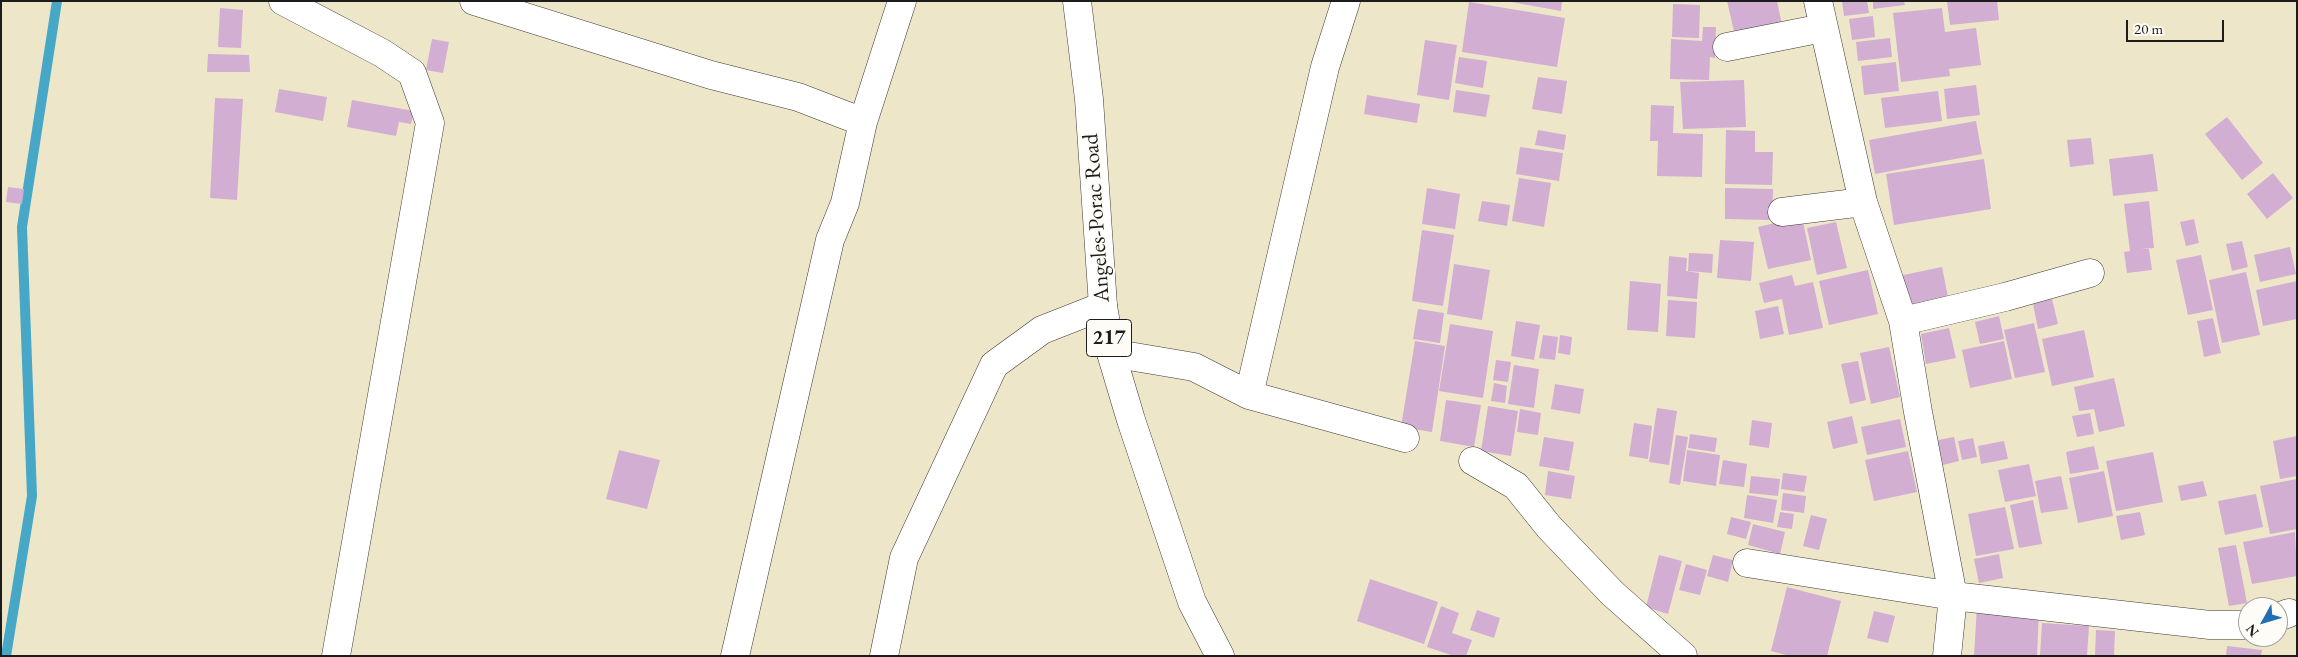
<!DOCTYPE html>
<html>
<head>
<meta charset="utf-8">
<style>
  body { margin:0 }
  #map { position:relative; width:2298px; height:657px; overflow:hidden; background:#eee6c9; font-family:"EB Garamond",serif }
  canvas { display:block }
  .frame { position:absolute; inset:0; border:2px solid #1c1c1c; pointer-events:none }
  .north { position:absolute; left:2238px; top:597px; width:50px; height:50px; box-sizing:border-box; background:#fdfcf7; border:1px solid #a3a29f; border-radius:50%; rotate:231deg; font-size:14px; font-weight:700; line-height:20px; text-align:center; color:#1c1c1c }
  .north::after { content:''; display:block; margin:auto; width:18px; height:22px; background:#1f6fb2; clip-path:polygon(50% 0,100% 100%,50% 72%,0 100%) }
  .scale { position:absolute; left:2126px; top:20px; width:98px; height:22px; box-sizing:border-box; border:2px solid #1c1c1c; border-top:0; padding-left:6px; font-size:15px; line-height:18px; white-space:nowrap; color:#1c1c1c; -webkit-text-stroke:4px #fdfcf7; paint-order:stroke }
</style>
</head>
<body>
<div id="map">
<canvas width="2298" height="657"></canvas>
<div class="frame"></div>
<div class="north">N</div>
<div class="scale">20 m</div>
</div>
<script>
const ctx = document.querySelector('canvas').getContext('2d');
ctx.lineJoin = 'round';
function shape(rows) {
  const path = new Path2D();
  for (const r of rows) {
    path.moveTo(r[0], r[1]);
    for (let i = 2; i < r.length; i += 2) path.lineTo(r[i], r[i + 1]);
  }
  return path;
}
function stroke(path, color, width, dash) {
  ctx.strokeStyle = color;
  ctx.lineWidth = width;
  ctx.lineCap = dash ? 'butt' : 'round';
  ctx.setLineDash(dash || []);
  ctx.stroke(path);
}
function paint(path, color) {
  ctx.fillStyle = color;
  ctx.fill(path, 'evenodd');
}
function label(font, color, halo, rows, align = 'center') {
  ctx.font = font + ' "EB Garamond",serif';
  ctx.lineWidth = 4;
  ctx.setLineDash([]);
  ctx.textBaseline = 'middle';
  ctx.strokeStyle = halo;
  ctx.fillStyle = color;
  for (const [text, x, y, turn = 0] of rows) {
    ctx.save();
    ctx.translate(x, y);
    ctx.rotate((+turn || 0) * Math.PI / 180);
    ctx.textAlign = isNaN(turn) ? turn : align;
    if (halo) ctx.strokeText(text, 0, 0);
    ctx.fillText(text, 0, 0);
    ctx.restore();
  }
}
const stream = shape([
  [6,656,32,496,22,227,57,1]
]);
const building = shape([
  [1506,1,1562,1,1561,11],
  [1727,1,1777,1,1783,30,1736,40],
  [1842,1,1867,1,1869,13,1844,16],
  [1873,1,1904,1,1905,5,1873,9],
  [1947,1,1997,1,1999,20,1950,25],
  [1469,2,1565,18,1557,67,1462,52],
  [1673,4,1700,5,1699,38,1672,37],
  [220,8,243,10,241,48,218,47],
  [1942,8,1945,32,1976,28,1981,65,1949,69,1950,76,1901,82,1893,13],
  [1873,16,1875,37,1852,40,1849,19],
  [1703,27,1716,27,1715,58,1710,57,1709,80,1670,79,1671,39,1702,41],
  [1890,38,1892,57,1858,61,1856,42],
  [432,39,449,42,443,73,426,70],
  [1425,40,1457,45,1449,100,1417,95],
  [208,54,249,55,250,72,207,72],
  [1459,57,1487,61,1483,88,1455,83],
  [1896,62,1899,91,1864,95,1861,66],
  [1538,77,1567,81,1562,114,1532,109],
  [1744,80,1746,127,1683,129,1680,82],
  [1976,85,1980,115,1947,119,1944,89],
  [279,89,327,97,323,121,275,112],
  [1456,90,1490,95,1486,117,1453,112],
  [1938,91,1942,121,1885,128,1881,98],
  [1367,95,1420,104,1417,123,1364,114],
  [215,98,243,99,237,200,210,198],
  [352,100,414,111,411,124,399,122,396,136,347,127],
  [1651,105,1674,106,1673,133,1703,134,1702,177,1657,176,1658,141,1650,141],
  [2227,117,2263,163,2242,180,2205,134],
  [1976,121,1982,154,1875,174,1869,140],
  [1538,130,1566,135,1564,150,1535,145],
  [1726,130,1755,131,1755,152,1773,152,1772,185,1725,184],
  [2091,138,2094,164,2070,167,2067,140],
  [1520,147,1563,153,1559,181,1516,174],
  [2153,154,2158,191,2113,196,2109,159],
  [1984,159,1991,209,1894,225,1886,174],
  [2273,173,2293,198,2267,219,2247,194],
  [1519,178,1551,183,1544,227,1512,221],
  [8,187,24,189,22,204,6,202],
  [1427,188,1460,194,1455,229,1422,224],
  [1725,188,1773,189,1772,220,1725,219],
  [1482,201,1510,205,1507,226,1478,221],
  [2149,201,2154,248,2141,249,2149,249,2152,270,2127,273,2124,252,2130,251,2124,204],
  [1802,217,1811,260,1768,269,1758,227],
  [2194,219,2199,243,2186,246,2180,222],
  [1836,222,1847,268,1817,275,1807,228],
  [1422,230,1454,235,1443,306,1412,301],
  [1720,240,1754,242,1751,281,1717,278],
  [2242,241,2248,267,2232,271,2226,244],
  [2290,247,2296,274,2260,282,2254,255],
  [1689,253,1713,254,1712,273,1688,271],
  [2201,255,2213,310,2188,315,2176,260],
  [1669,256,1687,258,1686,271,1699,273,1697,299,1667,296],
  [1454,264,1490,270,1482,320,1447,314],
  [1942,267,1948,297,1901,307,1894,277],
  [1868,270,1878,314,1829,325,1819,281],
  [2246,272,2260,335,2222,343,2209,280],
  [1792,275,1795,286,1813,282,1823,328,1789,335,1782,299,1764,303,1759,283],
  [1630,281,1661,284,1658,332,1627,330],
  [2297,281,2297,319,2263,326,2256,290],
  [2052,299,2058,324,2038,329,2033,304],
  [1668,300,1697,302,1695,338,1666,336],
  [1778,306,1784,334,1760,339,1755,311],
  [1418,309,1444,313,1440,343,1413,339],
  [1999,316,2004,339,1980,344,1975,322],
  [2213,318,2221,353,2204,357,2197,321],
  [1516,321,1540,325,1534,360,1511,356],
  [2034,323,2045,372,2015,378,2004,330],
  [1450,324,1493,331,1483,398,1439,391],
  [1949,328,1956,358,1926,364,1921,334],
  [2084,330,2094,377,2052,386,2042,339],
  [1543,335,1558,337,1555,360,1539,358],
  [1560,335,1572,337,1570,355,1558,353],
  [1415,341,1445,346,1432,432,1401,427],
  [2004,341,2012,379,1970,388,1962,350],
  [1889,347,1900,397,1871,404,1860,353],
  [1496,360,1511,362,1508,382,1493,380],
  [1858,361,1866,400,1850,404,1841,364],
  [1514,365,1539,369,1534,408,1508,404],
  [2114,378,2125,426,2099,432,2094,409,2079,411,2074,387],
  [1494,383,1507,386,1505,403,1491,401],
  [1555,384,1584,389,1580,414,1551,409],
  [1446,400,1481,405,1474,447,1440,441],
  [1488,406,1518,411,1511,456,1481,451],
  [1657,408,1677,411,1669,465,1649,462],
  [1520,409,1541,413,1538,435,1517,432],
  [2090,413,2094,434,2077,437,2072,416],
  [1852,416,1858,443,1833,449,1827,422],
  [1900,419,1906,447,1867,455,1861,427],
  [1752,420,1772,423,1769,448,1749,445],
  [1634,423,1652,426,1648,459,1629,456],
  [1690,434,1717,438,1715,452,1688,448],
  [1676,435,1688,437,1680,485,1669,483],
  [2297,436,2297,476,2280,479,2273,441],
  [1544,437,1574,442,1569,471,1539,466],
  [1954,437,1959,461,1943,465,1938,440],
  [1973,438,1977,457,1962,460,1958,441],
  [2004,441,2008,459,1981,464,1978,446],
  [2094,446,2099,469,2070,474,2066,452],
  [619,450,660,460,647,509,606,499],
  [1687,450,1720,455,1716,486,1683,481],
  [1908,451,1917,492,1874,501,1865,460],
  [2153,452,2163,502,2116,511,2106,461],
  [1723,460,1747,464,1744,487,1719,484],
  [2029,464,2036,496,2005,502,1998,470],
  [1548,471,1575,476,1571,499,1545,495],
  [2104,471,2113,516,2078,523,2069,478],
  [1783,473,1807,476,1804,492,1781,489],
  [1751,476,1780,479,1778,496,1749,493],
  [2061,476,2068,509,2041,513,2035,481],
  [2297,479,2297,529,2270,534,2260,486],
  [2203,481,2207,496,2181,501,2178,486],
  [1783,493,1806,496,1804,513,1781,510],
  [2256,494,2263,527,2225,535,2218,501],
  [1747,495,1777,500,1773,523,1744,518],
  [2033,500,2042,544,2019,548,2010,505],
  [2005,507,2014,549,1976,556,1968,514],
  [1780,512,1794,514,1792,529,1777,527],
  [2140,512,2145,535,2121,540,2116,516],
  [1811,515,1827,519,1819,550,1803,546],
  [1731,517,1751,522,1746,539,1727,534],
  [1753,524,1785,532,1780,554,1748,545],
  [2295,532,2297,576,2252,584,2243,542],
  [2236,545,2247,603,2229,606,2218,548],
  [1999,554,2003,578,1979,583,1974,559],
  [1659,555,1682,561,1668,614,1646,607],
  [1713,555,1733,560,1728,582,1707,576],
  [1686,564,1707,570,1700,595,1679,590],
  [1370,579,1438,602,1424,644,1357,621],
  [1787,587,1841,601,1827,656,1790,656,1771,651],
  [1441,606,1459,613,1452,633,1472,640,1466,656,1454,656,1427,647],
  [1977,606,2039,610,2037,656,1974,656],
  [1477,610,1500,618,1494,638,1470,630],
  [1874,611,1895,616,1888,643,1867,638],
  [2042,623,2089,626,2087,656,2040,656],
  [2096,630,2115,631,2114,656,2095,656],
  [2227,646,2262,650,2261,656,2226,656]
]);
const minor = shape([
  [283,1,382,53,412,73,430,123,336,656],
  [474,1,711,75,798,97,863,122],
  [1818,1,1863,202,1903,321,1918,412,1953,596,1947,656],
  [1727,47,1823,28],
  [1782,212,1863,202],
  [1903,321,2005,297,2090,273],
  [1111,353,1194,367,1249,395,1405,438],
  [1249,395,1325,67,1346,1],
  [1473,461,1516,486,1549,527,1612,593,1683,656],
  [1747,563,1953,596,2210,625,2248,625],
  [2278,617,2289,613],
  [735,656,830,240,845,203,863,122,902,1],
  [884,656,904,558,994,365,1042,330,1103,306]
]);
const major = shape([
  [1077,1,1089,99,1103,306,1111,353,1131,420,1192,602,1220,656]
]);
const shields = [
  [1109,338,45]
];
const shieldNames = [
  ["217",1109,338]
];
const streetNames = [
  ["Angeles-Porac Road",1097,218,-94]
];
stroke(stream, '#46a8c6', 10);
paint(building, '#d2aed3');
stroke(minor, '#3c3a36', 29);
stroke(major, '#3c3a36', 29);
stroke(minor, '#fff', 28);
stroke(major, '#fff', 28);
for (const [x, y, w] of shields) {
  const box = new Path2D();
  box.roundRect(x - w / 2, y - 18.5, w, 37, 4);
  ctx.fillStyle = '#fdfcf7';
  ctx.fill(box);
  stroke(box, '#1c1c1c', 1);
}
label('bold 21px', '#1c1c1c', null, shieldNames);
label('22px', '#1c1c1c', '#fdfcf7', streetNames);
</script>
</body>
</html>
